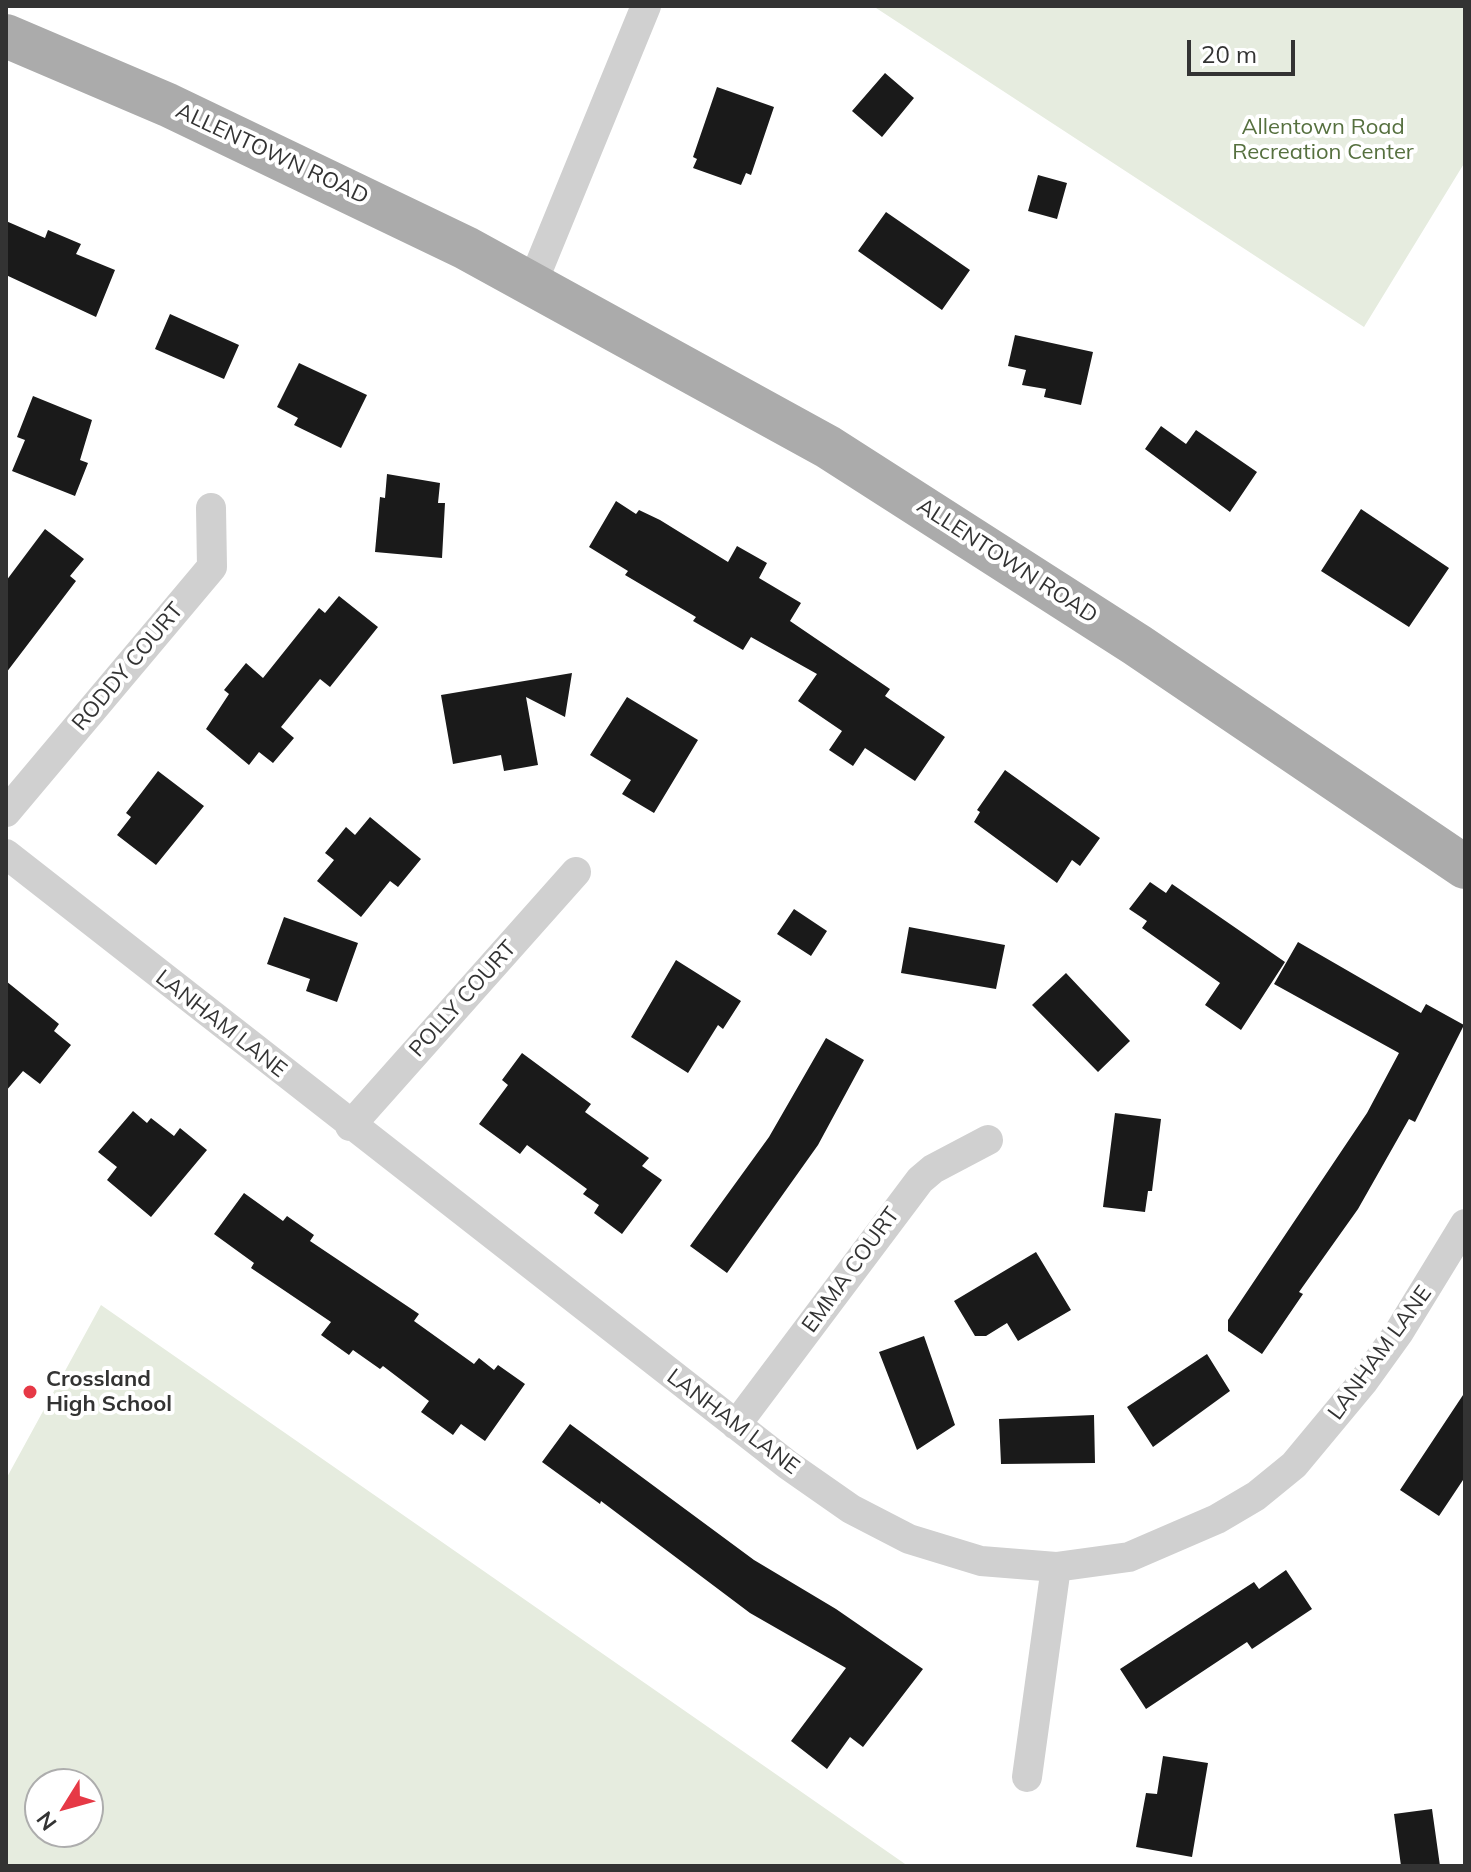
<!DOCTYPE html>
<html>
<head>
<meta charset="utf-8">
<style>
  body { margin:0 }
  #map { position:relative; width:1471px; height:1872px; overflow:hidden; background:#fff; font-family:Mulish,sans-serif }
  canvas { display:block }
  .frame { position:absolute; inset:0; border:8px solid #333; pointer-events:none }
  .north { position:absolute; left:24px; top:1768px; width:80px; height:80px; box-sizing:border-box; background:#fff; border:2px solid #adadad; border-radius:50%; rotate:233deg; font-size:22px; font-weight:700; line-height:32px; text-align:center; color:#333 }
  .north::after { content:''; display:block; margin:auto; width:28px; height:36px; background:#e63946; clip-path:polygon(50% 0,100% 100%,50% 72%,0 100%) }
  .scale { position:absolute; left:1187px; top:40px; width:108px; height:36px; box-sizing:border-box; border:4px solid #333; border-top:0; padding-left:10px; font-size:24px; line-height:28px; white-space:nowrap; color:#333; -webkit-text-stroke:6px #fff; paint-order:stroke }
</style>
</head>
<body>
<div id="map">
<canvas width="1471" height="1872"></canvas>
<div class="frame"></div>
<div class="north">N</div>
<div class="scale">20 m</div>
</div>
<script>
const ctx = document.querySelector('canvas').getContext('2d');
ctx.lineJoin = 'round';
function paint(path, color) {
  ctx.fillStyle = color;
  ctx.fill(path, 'evenodd');
}
function shape(rows) {
  const path = new Path2D();
  for (const r of rows) {
    path.moveTo(r[0], r[1]);
    for (let i = 2; i < r.length; i += 2) path.lineTo(r[i], r[i + 1]);
  }
  return path;
}
function stroke(path, color, width, dash) {
  ctx.strokeStyle = color;
  ctx.lineWidth = width;
  ctx.lineCap = dash ? 'butt' : 'round';
  ctx.setLineDash(dash || []);
  ctx.stroke(path);
}
function label(font, color, halo, rows, align = 'center') {
  ctx.font = font + ' Mulish,sans-serif';
  ctx.lineWidth = 8;
  ctx.setLineDash([]);
  ctx.textBaseline = 'middle';
  ctx.strokeStyle = halo;
  ctx.fillStyle = color;
  for (const [text, x, y, turn = 0] of rows) {
    ctx.save();
    ctx.translate(x, y);
    ctx.rotate((+turn || 0) * Math.PI / 180);
    ctx.textAlign = isNaN(turn) ? turn : align;
    if (halo) ctx.strokeText(text, 0, 0);
    ctx.fillText(text, 0, 0);
    ctx.restore();
  }
}
const green = shape([
  [873,6,1465,6,1465,162,1364,327],
  [101,1305,908,1866,6,1866,6,1479],
  [88,1784,88,1832,40,1832,40,1784]
]);
const building = shape([
  [885,73,914,98,882,137,852,111],
  [717,87,774,107,751,175,746,173,741,185,693,168,697,159,693,157],
  [1038,175,1067,183,1057,219,1028,211],
  [886,212,970,270,942,310,858,251],
  [6,221,45,238,48,230,81,244,76,254,115,270,96,317,6,275],
  [170,314,239,345,224,379,155,349],
  [1015,335,1093,352,1081,405,1044,397,1046,389,1022,385,1026,370,1008,366],
  [299,363,367,395,341,448,294,425,298,418,277,407],
  [33,396,92,420,80,460,88,463,75,496,12,471,25,440,17,437],
  [1161,426,1186,444,1196,430,1257,472,1230,512,1145,449],
  [387,474,440,483,438,503,445,503,442,558,375,552,380,497,385,498],
  [616,501,636,514,639,510,660,520,728,562,737,546,767,563,759,578,801,603,790,621,890,689,885,696,945,737,915,781,865,748,853,766,829,750,842,731,798,701,817,674,751,637,743,650,693,621,696,617,625,575,628,571,589,547],
  [1361,509,1449,568,1409,627,1321,571],
  [45,529,84,559,70,576,76,581,6,673,6,581],
  [339,596,378,627,330,687,320,679,281,727,294,738,273,763,259,752,249,765,206,729,229,694,224,690,246,663,263,678,319,608,325,613],
  [572,673,565,717,526,697,538,765,504,771,501,755,453,764,441,695],
  [627,697,698,740,654,813,622,794,631,780,590,755],
  [1005,770,1100,838,1080,866,1072,860,1057,883,974,822,980,812,977,810],
  [158,771,204,806,156,865,117,835,131,817,126,813],
  [370,817,421,859,398,887,390,881,361,917,317,881,334,860,325,853,346,827,355,835],
  [1150,882,1166,893,1172,884,1285,962,1241,1030,1205,1005,1220,983,1142,928,1147,921,1129,909],
  [794,909,827,931,811,956,777,934],
  [284,917,358,943,337,1002,306,991,310,979,267,964],
  [909,927,1005,945,996,989,901,973],
  [1298,942,1421,1013,1426,1004,1464,1025,1415,1122,1409,1119,1358,1209,1299,1292,1303,1294,1262,1354,1228,1331,1228,1320,1367,1113,1399,1053,1274,984],
  [676,960,741,1001,723,1029,718,1025,688,1073,631,1037],
  [1066,973,1130,1041,1098,1072,1032,1005],
  [6,981,59,1024,54,1031,71,1045,40,1084,23,1071,6,1091],
  [826,1038,864,1060,818,1145,727,1273,690,1246,769,1137],
  [522,1053,591,1104,585,1112,649,1158,642,1166,662,1180,622,1234,594,1213,599,1205,583,1194,587,1189,527,1145,520,1154,479,1124,508,1085,502,1080],
  [133,1111,147,1123,151,1118,174,1136,180,1128,207,1150,151,1217,107,1180,117,1167,98,1152],
  [1115,1113,1161,1119,1152,1191,1148,1191,1145,1212,1103,1207],
  [244,1193,283,1221,287,1216,314,1235,310,1241,419,1314,414,1321,474,1364,479,1358,494,1370,498,1365,525,1384,485,1441,461,1424,453,1435,421,1412,429,1401,383,1366,380,1369,353,1350,349,1355,321,1335,331,1322,251,1268,254,1263,214,1234],
  [1036,1252,1071,1310,1018,1341,1007,1323,986,1336,975,1336,954,1301],
  [924,1336,955,1425,917,1450,879,1352],
  [1207,1354,1230,1391,1153,1447,1127,1407],
  [1465,1392,1465,1477,1439,1516,1400,1490],
  [1094,1415,1095,1463,1001,1464,999,1419],
  [570,1424,754,1560,836,1609,923,1669,863,1747,850,1737,827,1769,791,1741,846,1668,750,1613,601,1501,600,1504,542,1462],
  [1286,1570,1312,1609,1252,1649,1247,1642,1146,1709,1120,1669,1254,1582,1259,1589],
  [1163,1756,1208,1763,1192,1857,1136,1847,1146,1793,1157,1794],
  [1432,1809,1440,1866,1401,1866,1394,1814]
]);
const minor = shape([
  [532,284,646,6],
  [6,812,212,567,211,508],
  [6,854,788,1465,851,1509,909,1539,981,1561,1056,1567,1129,1557,1217,1519,1256,1496,1294,1465,1363,1382,1399,1332,1465,1224],
  [350,1126,576,872],
  [736,1425,920,1180,933,1169,988,1140],
  [1027,1777,1056,1567]
]);
const primary = shape([
  [6,36,168,105,466,248,828,447,1137,645,1465,867]
]);
const markers = [
  [30,1392,8,"#e63946"]
];
const parkNames = [
  ["Allentown Road",1323,127],
  ["Recreation Center",1323,152]
];
const streetNames = [
  ["ALLENTOWN ROAD",272,154,25],
  ["ALLENTOWN ROAD",1007,561,33],
  ["RODDY COURT",128,667,-50],
  ["POLLY COURT",463,999,-48],
  ["LANHAM LANE",221,1024,38],
  ["EMMA COURT",851,1270,-54],
  ["LANHAM LANE",1380,1353,-54],
  ["LANHAM LANE",733,1422,37]
];
const poiNames = [
  ["Crossland",46,1379],
  ["High School",46,1404]
];
paint(green, '#e6ecdf');
paint(building, '#1a1a1a');
stroke(minor, '#d0d0d0', 30);
stroke(primary, '#ababab', 44);
for (const [x, y, r, color] of markers) {
  const dot = new Path2D();
  dot.arc(x, y, r, 0, 2 * Math.PI);
  ctx.fillStyle = color;
  ctx.fill(dot);
  stroke(dot, '#fff', 3);
}
label('22px', '#56703f', '#fff', parkNames);
label('22px', '#333', '#fff', streetNames);
label('bold 22px', '#333', '#fff', poiNames, 'left');
</script>
</body>
</html>
